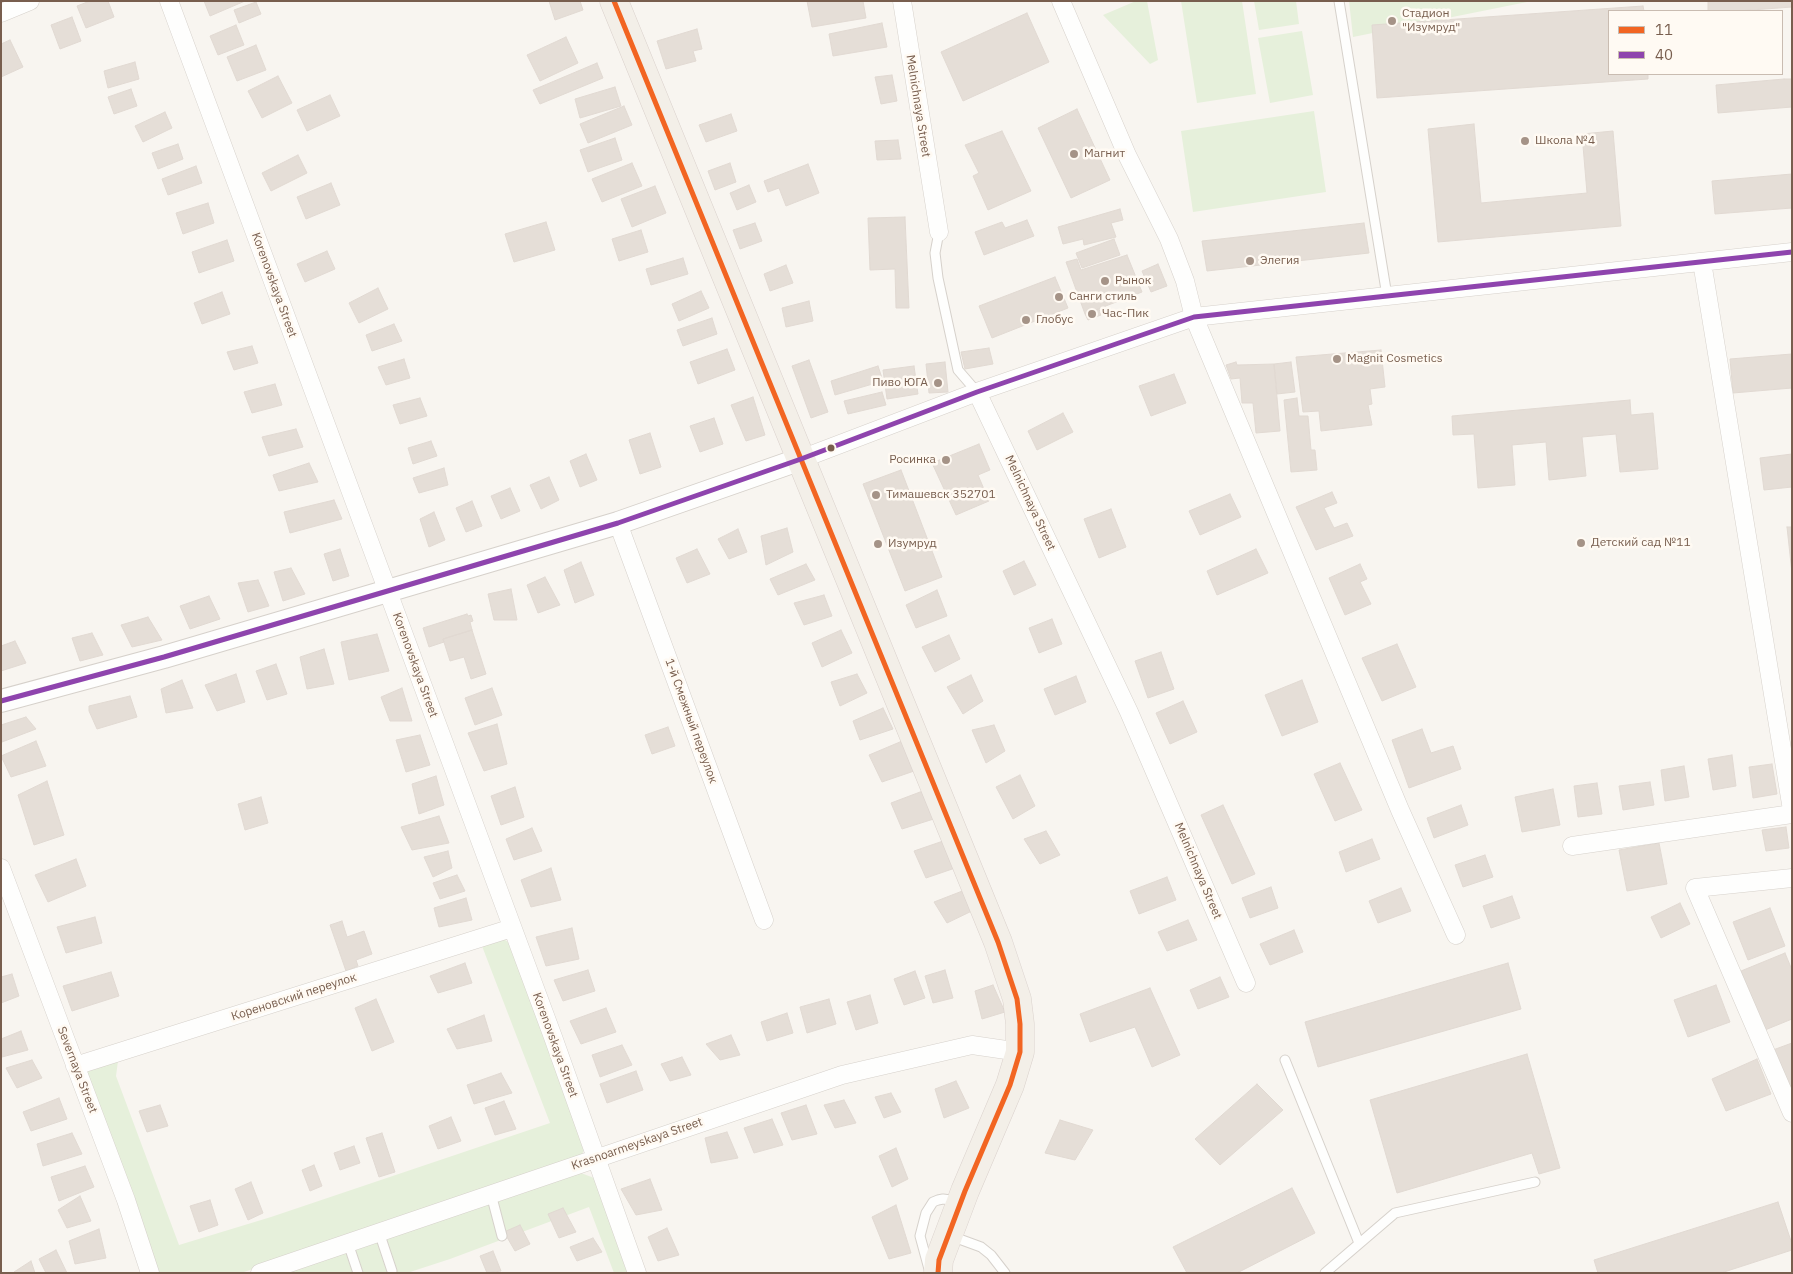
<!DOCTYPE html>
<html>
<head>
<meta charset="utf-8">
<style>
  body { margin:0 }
  #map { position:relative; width:1793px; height:1274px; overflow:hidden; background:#f8f5f0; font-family:"IBM Plex Sans",sans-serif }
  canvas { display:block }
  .frame { position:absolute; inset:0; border:2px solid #785e4e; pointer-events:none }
  .legend { position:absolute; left:1608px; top:10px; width:175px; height:65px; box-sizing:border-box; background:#fffaf3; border:1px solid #c9bcb1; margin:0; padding:6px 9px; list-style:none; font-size:15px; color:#785e4e }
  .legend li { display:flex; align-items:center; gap:10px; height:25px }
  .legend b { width:25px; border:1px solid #c9bcb1 }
</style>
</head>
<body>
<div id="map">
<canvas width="1793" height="1274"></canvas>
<div class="frame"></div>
<ul class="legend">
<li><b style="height:6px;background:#f26522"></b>11</li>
<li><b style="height:6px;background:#8e44ad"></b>40</li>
</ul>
</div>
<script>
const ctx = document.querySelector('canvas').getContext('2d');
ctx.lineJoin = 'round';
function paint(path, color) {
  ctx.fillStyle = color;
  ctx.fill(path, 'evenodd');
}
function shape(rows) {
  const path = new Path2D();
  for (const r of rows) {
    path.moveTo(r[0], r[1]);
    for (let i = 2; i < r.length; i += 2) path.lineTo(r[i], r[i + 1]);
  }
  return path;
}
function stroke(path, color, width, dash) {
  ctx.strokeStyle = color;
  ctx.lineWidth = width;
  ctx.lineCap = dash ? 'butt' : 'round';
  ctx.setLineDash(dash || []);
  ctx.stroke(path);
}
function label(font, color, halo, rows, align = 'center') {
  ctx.font = font + ' "IBM Plex Sans",sans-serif';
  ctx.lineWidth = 5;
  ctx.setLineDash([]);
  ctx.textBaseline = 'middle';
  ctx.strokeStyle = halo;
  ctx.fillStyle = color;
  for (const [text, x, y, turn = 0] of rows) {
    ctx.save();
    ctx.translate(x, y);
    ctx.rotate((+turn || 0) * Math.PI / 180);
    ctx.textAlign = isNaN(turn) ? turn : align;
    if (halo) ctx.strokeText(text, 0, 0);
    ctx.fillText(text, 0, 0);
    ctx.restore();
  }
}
const green = shape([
  [1136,1,1147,1,1158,60,1150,64,1103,15],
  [1181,1,1242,1,1256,94,1197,103],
  [1254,1,1296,1,1299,24,1259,30],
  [1349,1,1532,1,1353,37],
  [1302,31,1313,95,1270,103,1258,38],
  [1314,111,1326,192,1193,212,1181,131],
  [504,939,509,943,585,1146,582,1155,349,1237,241,1273,156,1273,86,1076,87,1069,118,1061,116,1076,179,1245,271,1217,550,1123,482,946],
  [581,1173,594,1178,598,1184,632,1273,614,1273,589,1207,450,1259,407,1273,285,1273,572,1174]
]);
const building = shape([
  [90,1,108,1,114,17,86,28,77,6,90,1],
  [204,1,245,1,210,16,204,1],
  [549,1,580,1,583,10,555,20,549,1],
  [807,1,863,1,866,18,812,27,807,1],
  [1708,1,1792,1,1792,7,1738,11,1708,11,1708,1],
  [256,2,261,14,239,23,234,10,256,2],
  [1643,6,1644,11,1609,11,1609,74,1648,74,1648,79,1377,98,1372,25,1643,6],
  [1027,13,1049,62,963,101,941,52,1027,13],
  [72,17,81,41,60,49,51,25,72,17],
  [882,23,887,47,833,56,829,34,882,23],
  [236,25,244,45,218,55,210,36,236,25],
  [697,29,702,49,693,51,696,61,666,69,657,41,697,29],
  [566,37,578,63,540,81,527,55,566,37],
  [10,40,23,67,1,77,1,44,10,40],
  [256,45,266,70,237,81,227,57,256,45],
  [135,62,139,79,108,88,104,71,135,62],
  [597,63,603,78,540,104,533,90,597,63],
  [892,75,897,101,881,104,875,77,892,75],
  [278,76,292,103,262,118,248,91,278,76],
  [1784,79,1792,79,1792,107,1718,113,1716,85,1784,79],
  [615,87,621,106,580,118,575,99,615,87],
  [131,89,137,106,114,114,108,97,131,89],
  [330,95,340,116,307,131,297,110,330,95],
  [624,106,632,125,588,143,580,124,624,106],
  [1077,109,1110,180,1071,198,1038,128,1077,109],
  [165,112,172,128,143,142,135,126,165,112],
  [731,114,737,131,706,142,699,125,731,114],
  [1474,124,1481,203,1587,193,1582,134,1613,131,1621,226,1438,242,1428,129,1474,124],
  [1002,131,1031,191,988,210,973,176,979,173,965,145,1002,131],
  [615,138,622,160,588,172,580,150,615,138],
  [898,140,901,159,877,160,875,141,898,140],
  [178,144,183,159,158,169,152,153,178,144],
  [298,155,307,173,271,191,262,173,298,155],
  [632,163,642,186,602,202,592,179,632,163],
  [730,163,736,182,715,190,708,171,730,163],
  [808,164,819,193,786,206,779,188,768,192,764,181,808,164],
  [196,166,202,183,168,195,162,179,196,166],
  [1792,174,1792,208,1715,214,1712,181,1792,174],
  [331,183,340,205,306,219,297,197,331,183],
  [749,185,756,202,737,210,730,193,749,185],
  [655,186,666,213,632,227,621,199,655,186],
  [208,203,214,223,183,234,176,213,208,203],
  [1120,209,1123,220,1111,223,1116,237,1084,245,1083,239,1063,244,1058,227,1120,209],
  [905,217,909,308,896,308,895,269,870,270,868,218,905,217],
  [1027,220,1034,236,984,255,975,232,1002,222,1005,228,1027,220],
  [546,222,555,250,514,262,505,234,546,222],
  [755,223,762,241,740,249,733,230,755,223],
  [1364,223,1369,253,1207,271,1202,241,1364,223],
  [641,230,648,252,619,261,612,239,641,230],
  [1114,239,1120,255,1082,268,1076,253,1114,239],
  [227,240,234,261,199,273,192,252,227,240],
  [327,251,335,269,305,282,297,264,327,251],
  [1127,255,1142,292,1085,314,1066,262,1077,259,1081,270,1127,255],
  [683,258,688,274,651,285,646,269,683,258],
  [1158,264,1167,286,1151,292,1142,271,1158,264],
  [786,265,793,283,770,291,764,274,786,265],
  [1055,277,1068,308,992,338,979,306,1055,277],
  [378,288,388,309,359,323,349,303,378,288],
  [701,291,709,308,679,321,672,304,701,291],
  [222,292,230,314,202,324,194,303,222,292],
  [809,301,813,321,786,327,782,308,809,301],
  [1099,309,1101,315,1088,320,1085,314,1099,309],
  [712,318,717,334,683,346,677,330,712,318],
  [394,324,402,341,372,351,366,335,394,324],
  [252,346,258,363,234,370,227,352,252,346],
  [989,348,993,364,965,369,961,352,989,348],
  [727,349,735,370,698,384,690,362,727,349],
  [1381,350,1385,387,1370,389,1372,404,1368,405,1372,425,1321,431,1319,411,1303,412,1296,357,1381,350],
  [1792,354,1792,388,1733,393,1730,359,1792,354],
  [404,359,410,378,386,385,378,367,404,359],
  [809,360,828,412,811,418,792,366,809,360],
  [945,362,948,392,929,393,926,364,945,362],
  [1236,362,1237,365,1274,364,1280,431,1256,433,1253,403,1242,403,1240,378,1231,379,1226,365,1236,362],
  [1291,362,1295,392,1277,394,1274,364,1291,362],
  [878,366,883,381,835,395,831,381,878,366],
  [914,366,918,394,887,399,883,370,914,366],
  [1174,374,1186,403,1151,416,1139,386,1174,374],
  [275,384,282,405,252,413,244,392,275,384],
  [882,392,886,405,848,414,844,401,882,392],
  [753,397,765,435,746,441,731,405,753,397],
  [420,398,427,416,400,424,393,405,420,398],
  [1297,398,1299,416,1308,416,1311,450,1315,450,1317,470,1291,472,1284,400,1297,398],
  [1630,400,1631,415,1653,413,1658,469,1620,472,1616,434,1582,437,1586,476,1549,480,1546,442,1512,445,1515,485,1478,488,1474,434,1453,435,1452,416,1630,400],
  [1063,413,1073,432,1037,450,1028,431,1063,413],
  [714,418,723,444,700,452,690,426,714,418],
  [296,429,303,447,269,456,262,437,296,429],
  [650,433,661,467,640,474,629,440,650,433],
  [431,441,437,456,413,464,408,448,431,441],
  [979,444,990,470,978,475,989,501,956,515,932,463,979,444],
  [586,454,597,480,580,487,570,461,586,454],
  [1792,454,1792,487,1764,490,1760,458,1792,454],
  [309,463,318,482,279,491,273,475,309,463],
  [444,468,448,485,419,493,413,478,444,468],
  [901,470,942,577,905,591,863,484,901,470],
  [549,477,559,500,541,509,530,485,549,477],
  [510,488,520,511,501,519,491,496,510,488],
  [1332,492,1337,503,1324,508,1334,528,1347,523,1353,536,1316,550,1296,507,1332,492],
  [1230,494,1241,517,1200,535,1189,511,1230,494],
  [334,500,342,519,290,533,284,512,334,500],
  [472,501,482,526,466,532,456,508,472,501],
  [1111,509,1126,547,1099,558,1084,519,1111,509],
  [434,512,445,540,429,547,420,519,434,512],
  [1787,527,1792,527,1792,573,1787,527],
  [787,528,793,552,766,565,761,536,787,528],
  [738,529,747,552,729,559,718,539,738,529],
  [340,549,349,576,333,581,324,554,340,549],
  [697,549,710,574,687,583,676,558,697,549],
  [1256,549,1268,573,1217,595,1207,571,1256,549],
  [1024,561,1036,585,1014,595,1003,571,1024,561],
  [581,562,594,595,575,603,564,570,581,562],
  [806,564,815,580,778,595,770,579,806,564],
  [1360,564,1367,579,1360,582,1371,604,1345,615,1329,578,1360,564],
  [291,568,305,594,283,601,274,572,291,568],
  [545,577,560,605,538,613,527,585,545,577],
  [258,580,269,606,248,612,238,583,258,580],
  [511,589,517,620,494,620,488,594,511,589],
  [937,590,947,616,916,628,906,605,937,590],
  [824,595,832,616,804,625,794,603,824,595],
  [209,596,220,619,190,629,180,606,209,596],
  [467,614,468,616,471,615,473,621,470,622,472,630,443,639,444,642,429,647,423,628,467,614],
  [148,617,162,640,132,647,121,625,148,617],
  [1052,619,1062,644,1039,653,1029,628,1052,619],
  [472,630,486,674,471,679,464,657,450,661,443,639,472,630],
  [841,630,852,653,822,667,812,643,841,630],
  [92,633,103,655,80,661,72,638,92,633],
  [377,634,389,671,349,680,341,642,377,634],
  [949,635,960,659,935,672,922,647,949,635],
  [15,641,26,663,1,671,1,646,15,641],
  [1397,644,1416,687,1382,701,1362,658,1397,644],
  [324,649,334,684,307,689,300,657,324,649],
  [1161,652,1174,689,1148,698,1135,661,1161,652],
  [276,664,287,694,267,700,256,671,276,664],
  [236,674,245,702,217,711,205,685,236,674],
  [857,674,867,693,840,706,831,682,857,674],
  [971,675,983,701,963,714,947,687,971,675],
  [1076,676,1086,702,1055,715,1044,689,1076,676],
  [182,680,193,708,166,713,161,689,182,680],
  [1302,680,1318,722,1282,736,1265,695,1302,680],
  [402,688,412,721,390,721,381,697,402,688],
  [492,688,502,715,475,725,465,698,492,688],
  [130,696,137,717,97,729,89,711,89,706,130,696],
  [1183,701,1197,732,1170,744,1156,713,1183,701],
  [883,708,893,729,860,740,853,721,883,708],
  [26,717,36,729,2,742,1,725,26,717],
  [497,724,507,764,484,771,468,733,497,724],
  [994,725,1005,751,986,763,972,730,994,725],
  [668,727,675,746,652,754,645,735,668,727],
  [1422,729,1431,753,1453,746,1461,769,1409,788,1392,740,1422,729],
  [420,735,430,765,406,772,396,740,420,735],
  [907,739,920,769,882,782,869,755,907,739],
  [36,741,46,766,11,777,1,756,36,741],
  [1732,755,1736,786,1713,790,1708,759,1732,755],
  [1340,763,1362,810,1335,821,1314,774,1340,763],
  [1772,764,1777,794,1753,798,1749,767,1772,764],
  [1684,766,1689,797,1665,801,1661,770,1684,766],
  [1020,775,1035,806,1013,819,996,787,1020,775],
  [436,776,444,805,419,814,412,784,436,776],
  [47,781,64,835,34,845,18,795,47,781],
  [1650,782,1654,805,1623,810,1619,786,1650,782],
  [1597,783,1602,814,1578,817,1574,786,1597,783],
  [515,787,524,817,501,825,491,796,515,787],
  [928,789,940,817,902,829,891,803,928,789],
  [1553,789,1560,825,1522,832,1515,797,1553,789],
  [261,797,268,823,245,830,238,804,261,797],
  [1223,805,1255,874,1232,884,1201,815,1223,805],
  [1461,805,1468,825,1434,838,1427,818,1461,805],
  [439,816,449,843,412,850,401,827,439,816],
  [1786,827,1789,848,1766,851,1762,830,1786,827],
  [532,828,542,851,514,860,506,839,532,828],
  [1046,831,1060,855,1040,864,1024,839,1046,831],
  [949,839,961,866,926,878,914,851,949,839],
  [1372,839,1380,859,1346,872,1339,852,1372,839],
  [1659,843,1667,884,1627,891,1619,850,1659,843],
  [448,851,452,868,433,877,424,857,448,851],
  [1485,855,1493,877,1463,887,1455,865,1485,855],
  [76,859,86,886,48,902,35,875,76,859],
  [551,868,561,900,531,907,521,880,551,868],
  [457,875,465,891,440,899,433,883,457,875],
  [1167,877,1176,900,1139,914,1130,891,1167,877],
  [1271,887,1278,908,1250,918,1242,898,1271,887],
  [1401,888,1411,911,1378,923,1369,901,1401,888],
  [965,890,976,909,947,923,934,902,965,890],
  [1512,896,1520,918,1491,928,1483,906,1512,896],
  [466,898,472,920,439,927,434,908,466,898],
  [1680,903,1690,924,1661,938,1651,917,1680,903],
  [1770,908,1785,946,1748,960,1733,922,1770,908],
  [95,917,102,943,66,953,57,927,95,917],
  [1188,920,1197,940,1167,951,1158,932,1188,920],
  [342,921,347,937,364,931,372,954,356,960,358,966,346,971,330,925,342,921],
  [572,928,579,959,546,966,536,937,572,928],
  [1294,930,1303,952,1270,965,1260,944,1294,930],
  [1785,953,1792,970,1792,1019,1765,1030,1741,971,1785,953],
  [465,963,472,983,438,993,430,976,465,963],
  [1508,963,1521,1009,1318,1067,1305,1022,1508,963],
  [588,970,595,991,563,1001,554,980,588,970],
  [945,970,953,998,933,1003,925,976,945,970],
  [915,971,925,998,904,1005,894,979,915,971],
  [111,972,119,996,72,1011,63,986,111,972],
  [12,974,19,996,1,1003,1,977,12,974],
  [1220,977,1229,997,1198,1009,1190,990,1220,977],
  [993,985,1005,1012,982,1019,975,991,993,985],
  [1716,985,1730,1022,1688,1037,1674,1000,1716,985],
  [1150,988,1180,1055,1152,1067,1135,1027,1090,1042,1080,1014,1150,988],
  [870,995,878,1023,856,1030,847,1002,870,995],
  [376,999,394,1042,372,1051,355,1008,376,999],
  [829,999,836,1024,807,1033,800,1007,829,999],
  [606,1008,616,1032,581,1044,570,1021,606,1008],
  [787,1013,793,1033,767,1041,761,1022,787,1013],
  [484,1015,492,1041,457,1049,447,1029,484,1015],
  [21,1031,28,1050,2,1057,1,1039,21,1031],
  [731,1035,740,1055,720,1060,706,1044,731,1035],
  [1792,1043,1792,1094,1773,1050,1792,1043],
  [622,1045,632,1065,600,1077,592,1055,622,1045],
  [1527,1054,1560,1168,1539,1174,1532,1153,1397,1193,1370,1100,1527,1054],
  [682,1057,691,1075,670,1081,661,1064,682,1057],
  [1757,1059,1771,1094,1726,1111,1712,1079,1757,1059],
  [32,1060,42,1078,17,1088,6,1068,32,1060],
  [636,1071,643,1090,607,1103,600,1084,636,1071],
  [501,1073,512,1093,474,1104,467,1085,501,1073],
  [956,1081,969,1108,944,1118,935,1089,956,1081],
  [1257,1084,1283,1110,1220,1165,1195,1139,1257,1084],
  [891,1093,901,1112,884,1118,875,1097,891,1093],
  [59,1098,67,1119,31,1131,23,1112,59,1098],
  [844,1100,856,1123,835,1128,824,1105,844,1100],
  [504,1101,516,1129,495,1135,485,1108,504,1101],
  [160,1105,168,1126,147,1132,139,1111,160,1105],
  [806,1105,817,1134,792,1140,781,1113,806,1105],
  [451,1117,461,1141,438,1149,429,1126,451,1117],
  [772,1119,783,1145,754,1153,744,1128,772,1119],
  [1060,1120,1093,1130,1075,1160,1045,1153,1060,1120],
  [727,1132,738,1158,711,1163,705,1138,727,1132],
  [72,1133,82,1154,43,1166,37,1144,72,1133],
  [382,1133,395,1172,379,1177,366,1138,382,1133],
  [354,1146,360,1163,340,1170,334,1153,354,1146],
  [896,1148,908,1179,892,1187,879,1156,896,1148],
  [314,1165,322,1186,310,1191,302,1170,314,1165],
  [85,1166,94,1187,59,1201,51,1177,85,1166],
  [650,1179,662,1210,636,1215,621,1189,650,1179],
  [251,1182,263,1213,248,1220,235,1189,251,1182],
  [1292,1188,1315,1233,1237,1273,1187,1273,1173,1247,1292,1188],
  [80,1196,91,1221,67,1228,58,1210,80,1196],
  [210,1200,218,1225,199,1232,190,1206,210,1200],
  [1778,1202,1792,1244,1792,1250,1721,1273,1598,1273,1594,1260,1778,1202],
  [896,1205,911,1253,889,1259,872,1217,896,1205],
  [563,1208,576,1232,559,1238,548,1214,563,1208],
  [520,1225,530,1244,515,1251,504,1232,520,1225],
  [667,1228,679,1255,658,1261,648,1237,667,1228],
  [99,1229,106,1258,75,1264,69,1241,99,1229],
  [593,1238,602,1252,577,1261,570,1247,593,1238],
  [56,1250,67,1273,46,1273,39,1259,56,1250],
  [493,1251,501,1271,487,1273,480,1256,493,1251],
  [31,1261,35,1273,14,1273,14,1272,31,1261]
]);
const service = shape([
  [1339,1,1387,296],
  [939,232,935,253,938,278,958,370,977,392],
  [1285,1060,1359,1243],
  [491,1194,502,1236],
  [379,1232,392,1271],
  [951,1236,981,1247,991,1255,1005,1273],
  [348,1243,358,1273],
  [929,1269,920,1236,926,1213,933,1202,938,1200,943,1199,958,1201],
  [1325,1273,1395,1213,1535,1182]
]);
const minor = shape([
  [169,1,553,1037,637,1273],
  [902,1,939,232],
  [1061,1,1127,155,1169,239,1185,281,1194,317,1400,810,1456,935],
  [1,13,30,1],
  [1702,262,1792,810],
  [977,392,1129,712,1246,983],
  [801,459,977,392,1194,317,1792,252],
  [618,523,764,920],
  [1572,846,1792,814],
  [1,868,126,1200,150,1273],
  [1792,878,1695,888,1792,1113],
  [75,1066,512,928],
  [260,1273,842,1075,972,1045,1020,1052]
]);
const tertiary = shape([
  [1,701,164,657,618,523,801,459]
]);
const primary = shape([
  [614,1,998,942,1017,999,1020,1024,1020,1052,1010,1085,965,1191,939,1260,938,1273]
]);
const bus1 = shape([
  [614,1,998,942,1017,999,1020,1024,1020,1052,1010,1085,965,1191,939,1260,938,1273]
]);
const bus2 = shape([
  [1,701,164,657,618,523,801,459,977,392,1194,317,1792,252]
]);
const markers = [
  [1392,21,5,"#a59387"],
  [1525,141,5,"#a59387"],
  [1074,154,5,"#a59387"],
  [1250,261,5,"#a59387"],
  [1105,281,5,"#a59387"],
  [1059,297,5,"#a59387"],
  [1092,314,5,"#a59387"],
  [1026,320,5,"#a59387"],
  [1337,359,5,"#a59387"],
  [938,383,5,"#a59387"],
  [831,448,4.5,"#785e4e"],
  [946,460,5,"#a59387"],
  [876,495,5,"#a59387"],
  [1581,543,5,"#a59387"],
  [878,544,5,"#a59387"]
];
const poiNames = [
  ["Стадион",1402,14],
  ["\"Изумруд\"",1402,28],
  ["Школа №4",1535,141],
  ["Магнит",1084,154],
  ["Элегия",1260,261],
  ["Рынок",1115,281],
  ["Санги стиль",1069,297],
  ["Час-Пик",1102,314],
  ["Глобус",1036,320],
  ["Magnit Cosmetics",1347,359],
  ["Пиво ЮГА",928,383,"right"],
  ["Росинка",936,460,"right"],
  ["Тимашевск 352701",886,495],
  ["Детский сад №11",1591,543],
  ["Изумруд",888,544]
];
const streetNames = [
  ["Melnichnaya Street",918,106,81],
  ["Korenovskaya Street",274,285,70],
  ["Melnichnaya Street",1030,503,65],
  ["Korenovskaya Street",415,665,70],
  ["1-й Смежный переулок",691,721,70],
  ["Melnichnaya Street",1198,871,67],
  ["Кореновский переулок",294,997,-18],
  ["Korenovskaya Street",555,1045,70],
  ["Severnaya Street",77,1070,69],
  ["Krasnoarmeyskaya Street",637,1144,-19]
];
paint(green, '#e6f0db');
paint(building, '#e5ded7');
stroke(building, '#e1d9d2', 1);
stroke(service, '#d6d1cb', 11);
stroke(minor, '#d6d1cb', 19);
stroke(tertiary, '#d6d1cb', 24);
stroke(primary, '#dad1cc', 29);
stroke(service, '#fefefd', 9);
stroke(minor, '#fefefd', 18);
stroke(tertiary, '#fefefd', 22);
stroke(primary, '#f3efe8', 28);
stroke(bus1, '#f26522', 5);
stroke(bus2, '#8e44ad', 5);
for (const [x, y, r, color] of markers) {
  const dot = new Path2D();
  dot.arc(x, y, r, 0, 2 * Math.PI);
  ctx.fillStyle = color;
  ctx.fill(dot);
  stroke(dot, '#fffaf3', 2);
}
label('12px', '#785e4e', '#fffaf3', poiNames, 'left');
label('12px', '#785e4e', '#fffaf3', streetNames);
</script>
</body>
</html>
